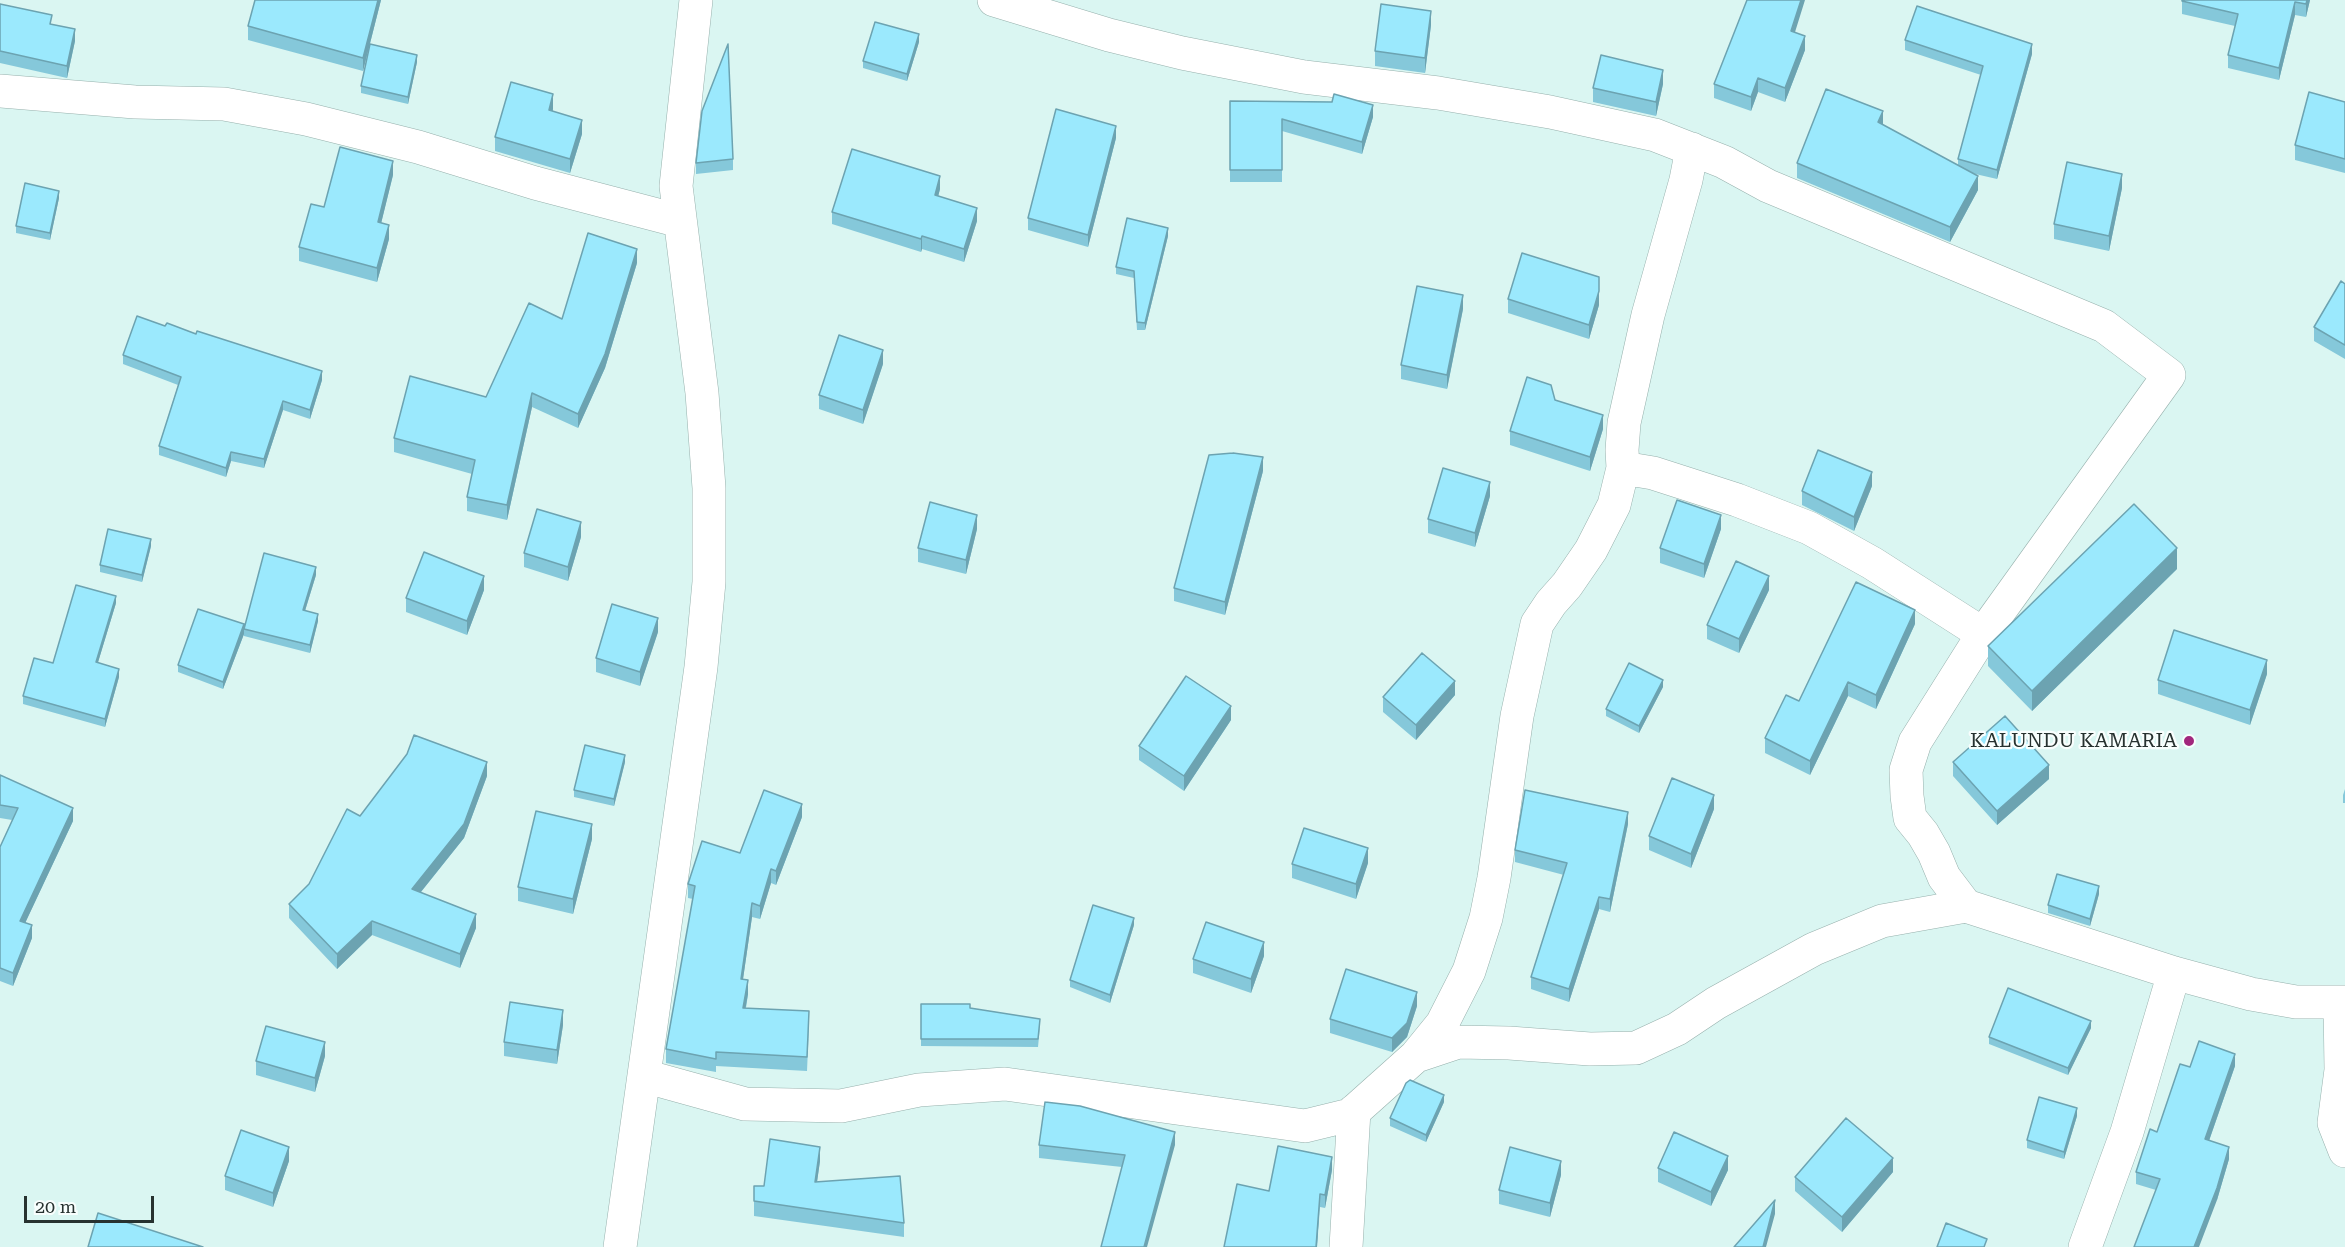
<!DOCTYPE html>
<html>
<head>
<meta charset="utf-8">
<style>
  body { margin:0 }
  #map { position:relative; width:2345px; height:1247px; overflow:hidden; background:#daf6f2; font-family:"Roboto Serif",serif }
  canvas { display:block }
  .scale { position:absolute; left:24px; top:1196px; width:130px; height:27px; box-sizing:border-box; border:3px solid #273230; border-top:0; padding-left:8px; font-size:18px; line-height:21px; white-space:nowrap; color:#273230; -webkit-text-stroke:4px #f8fefd; paint-order:stroke }
</style>
</head>
<body>
<div id="map">
<canvas width="2345" height="1247"></canvas>
<div class="scale">20 m</div>
</div>
<script>
const ctx = document.querySelector('canvas').getContext('2d');
ctx.lineJoin = 'round';
function shape(rows) {
  const path = new Path2D();
  for (const r of rows) {
    path.moveTo(r[0], r[1]);
    for (let i = 2; i < r.length; i += 2) path.lineTo(r[i], r[i + 1]);
  }
  return path;
}
function stroke(path, color, width, dash) {
  ctx.strokeStyle = color;
  ctx.lineWidth = width;
  ctx.lineCap = dash ? 'butt' : 'round';
  ctx.setLineDash(dash || []);
  ctx.stroke(path);
}
function paint(path, color) {
  ctx.fillStyle = color;
  ctx.fill(path, 'evenodd');
}
function label(font, color, halo, rows, align = 'center') {
  ctx.font = font + ' "Roboto Serif",serif';
  ctx.lineWidth = 4.5;
  ctx.setLineDash([]);
  ctx.textBaseline = 'middle';
  ctx.strokeStyle = halo;
  ctx.fillStyle = color;
  for (const [text, x, y, turn = 0] of rows) {
    ctx.save();
    ctx.translate(x, y);
    ctx.rotate((+turn || 0) * Math.PI / 180);
    ctx.textAlign = isNaN(turn) ? turn : align;
    if (halo) ctx.strokeText(text, 0, 0);
    ctx.fillText(text, 0, 0);
    ctx.restore();
  }
}
const minor = shape([
  [994,0,1109,35,1182,53,1304,77,1438,93,1550,112,1655,135,1724,162,1768,186,2104,326,2169,375,1983,634,1915,742,1906,770,1907,796,1910,818,1923,834,1934,853,1944,877,1966,906],
  [0,91,135,102,224,104,306,119,418,147,535,183,680,221],
  [1623,468,1653,473,1737,500,1809,528,1872,563,1983,634],
  [2340,1002,2341,1070,2334,1123,2345,1151],
  [1416,1056,1442,1024,1469,971,1486,918,1494,878,1517,716,1537,624,1551,603,1567,585,1591,550,1614,505,1623,468,1622,450,1624,423,1648,315,1686,180,1692,149],
  [644,1076,745,1104,841,1106,919,1090,1005,1084,1305,1126,1350,1115,1416,1056,1458,1042,1509,1043,1590,1049,1636,1048,1677,1029,1716,1003,1814,949,1882,921,1966,906,2174,973,2251,994,2296,1002,2345,1002],
  [620,1247,701,667,709,582,709,488,702,393,676,186,696,0],
  [1346,1247,1354,1111],
  [2085,1247,2127,1132,2174,973]
]);
const wall = shape([
  [255,0,381,0,363,71,248,40,248,26],
  [2182,0,2310,0,2306,17,2295,15,2279,80,2228,68,2228,55,2235,26,2182,14],
  [0,4,75,41,67,78,0,63],
  [1431,25,1425,73,1375,66,1375,51],
  [1795,32,1805,50,1785,102,1758,92,1751,111,1714,98,1714,84],
  [1905,40,2032,54,1997,179,1971,173,1978,190,1950,242,1797,178,1797,163,1883,125,1958,165,1958,159,1981,75,1905,50],
  [919,42,907,81,863,68,863,61],
  [417,62,408,104,361,93,361,86],
  [1663,84,1656,116,1593,102,1593,88],
  [1230,101,1332,102,1373,117,1362,154,1282,131,1282,182,1230,182],
  [2345,102,2345,173,2295,160,2295,145],
  [553,109,553,111,582,134,570,173,495,151,495,137],
  [1116,138,1088,247,1028,230,1028,218],
  [733,159,733,170,696,174,696,163],
  [393,175,381,223,389,239,377,282,299,261,299,247,324,207],
  [2122,188,2109,251,2054,239,2054,224],
  [940,189,938,197,977,221,964,262,922,249,921,252,832,224,832,212],
  [59,198,50,240,16,233,16,226],
  [1168,236,1145,330,1137,330,1134,278,1116,274,1116,267],
  [637,263,605,368,578,428,532,407,507,520,467,511,467,497,472,474,394,452,394,438,486,397,562,319],
  [2345,284,2345,359,2314,341,2314,327],
  [1508,299,1599,305,1589,339,1508,313],
  [1463,309,1447,389,1401,379,1401,365],
  [165,326,196,334,322,380,310,419,283,410,264,468,231,461,226,477,159,455,159,446,178,385,123,364,123,355],
  [883,364,863,424,819,409,819,395],
  [1555,400,1603,429,1590,471,1510,445,1510,431],
  [1263,471,1225,615,1174,601,1174,588],
  [1872,486,1854,531,1802,505,1802,491],
  [1490,496,1475,547,1428,533,1428,519],
  [977,529,966,574,918,562,918,548],
  [1721,529,1704,578,1660,563,1660,548],
  [581,537,568,581,524,567,524,553],
  [151,546,142,582,100,572,100,565],
  [2177,569,2032,711,1988,666,1988,646],
  [316,575,305,611,318,621,310,653,244,636,244,634,223,689,178,672,178,665,244,624],
  [484,590,467,635,406,612,406,598],
  [1769,590,1739,653,1707,639,1707,625],
  [116,603,98,662,119,677,105,727,23,704,23,696,53,663],
  [1915,624,1876,709,1848,696,1810,775,1765,753,1765,738,1799,701],
  [658,632,640,686,596,672,596,658],
  [2267,674,2250,725,2158,694,2158,680],
  [1663,687,1639,733,1606,716,1606,709],
  [1455,695,1416,740,1383,712,1383,697],
  [1231,720,1184,791,1139,760,1139,746],
  [625,762,614,806,574,797,574,790],
  [1953,762,2049,779,1997,825,1953,776],
  [0,775,73,821,25,923,32,938,13,986,0,981,0,847,12,820,0,818],
  [487,776,464,838,421,892,476,928,460,968,372,935,337,969,289,918,289,904,309,884,360,816],
  [2345,789,2345,803,2343,803,2343,795],
  [1714,809,1691,868,1649,850,1649,836],
  [802,817,776,885,771,883,760,919,752,917,743,979,748,994,746,1008,809,1025,807,1071,716,1066,716,1072,666,1063,666,1049,693,899,688,898,688,884,740,853],
  [1628,824,1610,912,1599,909,1569,1002,1531,989,1531,977,1564,875,1515,862,1515,850],
  [592,839,573,914,518,901,518,887],
  [1368,863,1356,899,1292,878,1292,864],
  [2099,894,2090,926,2048,913,2048,905],
  [1134,925,1110,1003,1070,987,1070,980],
  [1264,956,1251,993,1193,973,1193,959],
  [921,1004,970,1008,1040,1026,1038,1047,921,1046],
  [1417,1006,1407,1037,1392,1052,1330,1033,1330,1019],
  [563,1025,557,1064,504,1056,504,1042],
  [2091,1028,2068,1075,1989,1044,1989,1037],
  [325,1056,315,1092,256,1075,256,1061],
  [2235,1066,2209,1141,2229,1159,2217,1200,2156,1190,2136,1184,2136,1172,2190,1067],
  [1444,1102,1426,1142,1390,1126,1390,1118],
  [2077,1116,2064,1159,2027,1148,2027,1140],
  [1039,1145,1175,1145,1122,1167,1039,1158],
  [289,1161,273,1207,225,1190,225,1176],
  [820,1161,817,1182,904,1223,904,1237,754,1216,754,1186,764,1186],
  [1658,1168,1728,1170,1711,1206,1658,1182],
  [1332,1170,1325,1208,1320,1207,1317,1247,1224,1247,1269,1191],
  [1893,1172,1842,1232,1795,1191,1795,1177],
  [1561,1175,1550,1217,1499,1204,1499,1190]
]);
const shadedWall = shape([
  [378,0,381,0,363,71,363,58],
  [1801,0,1805,0,1791,45,1791,31],
  [2307,0,2310,0,2306,17,2306,4],
  [2295,2,2295,15,2279,80,2279,68],
  [1431,11,1431,25,1425,73,1425,58],
  [75,29,75,41,67,78,67,66],
  [919,34,919,42,907,81,907,74],
  [1805,36,1805,50,1785,102,1785,88],
  [2032,44,2032,54,1997,179,1997,170],
  [417,55,417,62,408,104,408,97],
  [1663,70,1663,84,1656,116,1656,102],
  [1758,78,1758,92,1751,111,1751,97],
  [553,94,553,109,549,124,549,110],
  [1373,105,1373,117,1362,154,1362,142],
  [1883,111,1883,125,1878,122],
  [582,120,582,134,570,173,570,159],
  [1116,126,1116,138,1088,247,1088,235],
  [393,161,393,175,378,236,378,222],
  [2122,174,2122,188,2109,251,2109,236],
  [940,176,940,189,935,208,935,195],
  [1978,176,1978,190,1950,242,1950,227],
  [59,191,59,198,50,240,50,233],
  [977,208,977,221,964,262,964,249],
  [389,225,389,239,377,282,377,268],
  [1168,228,1168,236,1145,330,1145,323],
  [922,236,922,249,921,252,921,239],
  [637,249,637,263,605,368,578,428,578,414],
  [1599,291,1599,305,1589,339,1589,325],
  [1463,295,1463,309,1447,389,1447,375],
  [883,350,883,364,863,424,863,410],
  [322,371,322,380,310,419,310,410],
  [532,393,532,407,507,520,507,505],
  [283,401,283,410,264,468,264,459],
  [1603,415,1603,429,1590,471,1590,457],
  [231,452,231,461,226,477,226,468],
  [1263,457,1263,471,1225,615,1225,602],
  [1872,472,1872,486,1854,531,1854,517],
  [1490,482,1490,496,1475,547,1475,533],
  [977,515,977,529,966,574,966,560],
  [1721,515,1721,529,1704,578,1704,564],
  [581,522,581,537,568,581,568,567],
  [151,539,151,546,142,582,142,575],
  [2177,548,2177,569,2032,711,2032,691],
  [316,567,316,575,303,617,303,610],
  [484,576,484,590,467,635,467,621],
  [1769,576,1769,590,1739,653,1739,639],
  [116,596,116,603,96,669,96,662],
  [1915,610,1915,624,1876,709,1876,695],
  [318,614,318,621,310,653,310,645],
  [658,618,658,632,640,686,640,672],
  [244,624,244,634,223,689,223,682],
  [2267,660,2267,674,2250,725,2250,710],
  [119,669,119,677,105,727,105,719],
  [1663,680,1663,687,1639,733,1639,726],
  [1455,681,1455,695,1416,740,1416,725],
  [1848,682,1848,696,1810,775,1810,761],
  [1231,706,1231,720,1184,791,1184,776],
  [625,755,625,762,614,806,614,799],
  [487,762,487,776,464,838,412,903,412,889],
  [2049,765,2049,779,1997,825,1997,811],
  [1714,795,1714,809,1691,868,1691,854],
  [802,804,802,817,776,885,776,871],
  [73,808,73,821,20,934,20,921],
  [1628,812,1628,824,1610,912,1610,899],
  [592,824,592,839,573,914,573,899],
  [1368,848,1368,863,1356,899,1356,884],
  [771,869,771,883,760,919,760,906],
  [2099,886,2099,894,2090,926,2090,919],
  [1599,897,1599,909,1569,1002,1569,989],
  [752,903,752,917,741,993,741,979],
  [476,914,476,928,460,968,460,954],
  [1134,918,1134,925,1110,1003,1110,995],
  [372,921,372,935,337,969,337,954],
  [32,925,32,938,13,986,13,973],
  [1264,942,1264,956,1251,993,1251,979],
  [748,980,748,994,743,1022,743,1008],
  [1417,992,1417,1006,1407,1037,1392,1052,1392,1038],
  [563,1010,563,1025,557,1064,557,1050],
  [2091,1021,2091,1028,2068,1075,2068,1068],
  [325,1042,325,1056,315,1092,315,1078],
  [2235,1054,2235,1066,2205,1152,2205,1139],
  [1444,1095,1444,1102,1426,1142,1426,1135],
  [2077,1108,2077,1116,2064,1159,2064,1152],
  [1175,1132,1175,1145,1147,1247,1144,1247],
  [289,1147,289,1161,273,1207,273,1193],
  [820,1147,820,1161,815,1196,815,1182],
  [2229,1147,2229,1159,2217,1200,2199,1247,2194,1247],
  [1728,1156,1728,1170,1711,1206,1711,1192],
  [1332,1157,1332,1170,1325,1208,1325,1195],
  [1893,1158,1893,1172,1842,1232,1842,1217],
  [1561,1161,1561,1175,1550,1217,1550,1203],
  [1320,1194,1317,1247,1316,1247],
  [1775,1200,1775,1214,1766,1247,1763,1247]
]);
const building = shape([
  [255,0,378,0,363,58,248,26,255,0],
  [1747,0,1801,0,1791,31,1805,36,1785,88,1758,78,1751,97,1714,84,1747,0],
  [2182,0,2307,0,2306,4,2295,2,2279,68,2228,55,2238,14,2182,1,2182,0],
  [0,4,52,15,50,24,75,29,67,66,0,51,0,4],
  [1381,4,1431,11,1425,58,1375,51,1381,4],
  [1917,6,2032,44,1997,170,1958,159,1983,66,1905,40,1917,6],
  [875,22,919,34,907,74,863,61,875,22],
  [370,44,417,55,408,97,361,86,370,44],
  [728,44,733,159,696,163,702,111,728,44],
  [1601,55,1663,70,1656,102,1593,88,1601,55],
  [511,82,553,94,549,110,582,120,570,159,495,137,511,82],
  [1826,89,1883,111,1878,122,1978,176,1950,227,1797,163,1826,89],
  [2309,92,2345,102,2345,159,2295,145,2309,92],
  [1334,94,1373,105,1362,142,1282,119,1282,170,1230,170,1230,101,1332,102,1334,94],
  [1056,109,1116,126,1088,235,1028,218,1056,109],
  [340,147,393,161,378,222,389,225,377,268,299,247,311,204,324,207,340,147],
  [852,149,940,176,935,195,977,208,964,249,922,236,921,239,832,212,852,149],
  [2067,162,2122,174,2109,236,2054,224,2067,162],
  [25,183,59,191,50,233,16,226,25,183],
  [1127,218,1168,228,1145,323,1137,322,1134,271,1116,267,1127,218],
  [588,233,637,249,605,354,578,414,532,393,507,505,467,497,475,460,394,438,410,376,486,397,529,303,562,319,588,233],
  [1522,253,1599,277,1599,291,1589,325,1508,299,1522,253],
  [2341,281,2345,284,2345,345,2314,327,2341,281],
  [1417,286,1463,295,1447,375,1401,365,1417,286],
  [137,316,165,326,167,323,196,334,197,331,322,371,310,410,283,401,264,459,231,452,226,468,159,446,181,377,123,355,137,316],
  [839,335,883,350,863,410,819,395,839,335],
  [1527,377,1551,385,1555,400,1603,415,1590,457,1510,431,1527,377],
  [1818,450,1872,472,1854,517,1802,491,1818,450],
  [1233,453,1263,457,1225,602,1174,588,1209,455,1233,453],
  [1443,468,1490,482,1475,533,1428,519,1443,468],
  [1677,500,1721,515,1704,564,1660,548,1677,500],
  [930,502,977,515,966,560,918,548,930,502],
  [2134,504,2177,548,2032,691,1988,646,2134,504],
  [537,509,581,522,568,567,524,553,537,509],
  [108,529,151,539,142,575,100,565,108,529],
  [424,552,484,576,467,621,406,598,424,552],
  [264,553,316,567,303,610,318,614,310,645,244,629,264,553],
  [1736,561,1769,576,1739,639,1707,625,1736,561],
  [1856,582,1915,610,1876,695,1848,682,1810,761,1765,738,1786,695,1799,701,1856,582],
  [76,585,116,596,96,662,119,669,105,719,23,696,34,658,53,663,76,585],
  [612,604,658,618,640,672,596,658,612,604],
  [198,609,244,624,223,682,178,665,198,609],
  [2174,630,2267,660,2250,710,2158,680,2174,630],
  [1422,653,1455,681,1416,725,1383,697,1422,653],
  [1629,663,1663,680,1639,726,1606,709,1629,663],
  [1186,676,1231,706,1184,776,1139,746,1186,676],
  [2005,716,2049,765,1997,811,1953,762,2005,716],
  [414,735,487,762,464,824,412,889,476,914,460,954,372,921,337,954,289,904,309,884,347,809,360,816,407,754,414,735],
  [585,745,625,755,614,799,574,790,585,745],
  [0,775,73,808,20,921,32,925,13,973,0,968,0,847,18,808,0,805,0,775],
  [1672,778,1714,795,1691,854,1649,836,1672,778],
  [764,790,802,804,776,871,771,869,760,906,752,903,741,979,748,980,743,1008,809,1011,807,1057,716,1052,716,1059,666,1049,695,886,688,884,702,841,740,853,764,790],
  [1525,790,1628,812,1610,899,1599,897,1569,989,1531,977,1567,863,1515,850,1525,790],
  [536,811,592,824,573,899,518,887,536,811],
  [1304,828,1368,848,1356,884,1292,864,1304,828],
  [2057,874,2099,886,2090,919,2048,905,2057,874],
  [1093,905,1134,918,1110,995,1070,980,1093,905],
  [1206,922,1264,942,1251,979,1193,959,1206,922],
  [1346,969,1417,992,1407,1023,1392,1038,1330,1019,1346,969],
  [2008,988,2091,1021,2068,1068,1989,1037,2008,988],
  [510,1002,563,1010,557,1050,504,1042,510,1002],
  [921,1004,970,1004,970,1008,1040,1019,1038,1039,921,1039,921,1004],
  [266,1026,325,1042,315,1078,256,1061,266,1026],
  [2199,1041,2235,1054,2205,1139,2229,1147,2217,1188,2194,1247,2134,1247,2160,1179,2136,1172,2150,1129,2157,1132,2180,1064,2190,1067,2199,1041],
  [1410,1080,1444,1095,1426,1135,1390,1118,1406,1083,1410,1080],
  [2039,1097,2077,1108,2064,1152,2027,1140,2039,1097],
  [1045,1102,1080,1106,1175,1132,1144,1247,1101,1247,1125,1155,1039,1145,1045,1102],
  [1846,1118,1893,1158,1842,1217,1795,1177,1846,1118],
  [241,1130,289,1147,273,1193,225,1176,241,1130],
  [1674,1132,1728,1156,1711,1192,1658,1168,1674,1132],
  [770,1139,820,1147,815,1182,900,1176,904,1223,754,1201,754,1186,764,1186,770,1139],
  [1278,1146,1332,1157,1325,1195,1320,1194,1316,1247,1224,1247,1237,1184,1269,1191,1278,1146],
  [1510,1147,1561,1161,1550,1203,1499,1190,1510,1147],
  [1775,1200,1763,1247,1734,1247,1775,1200],
  [98,1213,203,1247,88,1247,98,1213],
  [1946,1223,1987,1239,1984,1247,1937,1247,1946,1223]
]);
const markers = [
  [2189,741,6,"#a1277d"]
];
const poiNames = [
  ["KALUNDU KAMARIA",2177,741]
];
stroke(minor, '#96b0ac', 34);
stroke(minor, '#fff', 33);
paint(wall, '#85c8da');
paint(shadedWall, '#6ca3b1');
paint(building, '#9be9fd');
stroke(building, '#6ca3b1', 1.5);
for (const [x, y, r, color] of markers) {
  const dot = new Path2D();
  dot.arc(x, y, r, 0, 2 * Math.PI);
  ctx.fillStyle = color;
  ctx.fill(dot);
  stroke(dot, '#f8fefd', 2);
}
label('20px', '#273230', '#f8fefd', poiNames, 'right');
</script>
</body>
</html>
